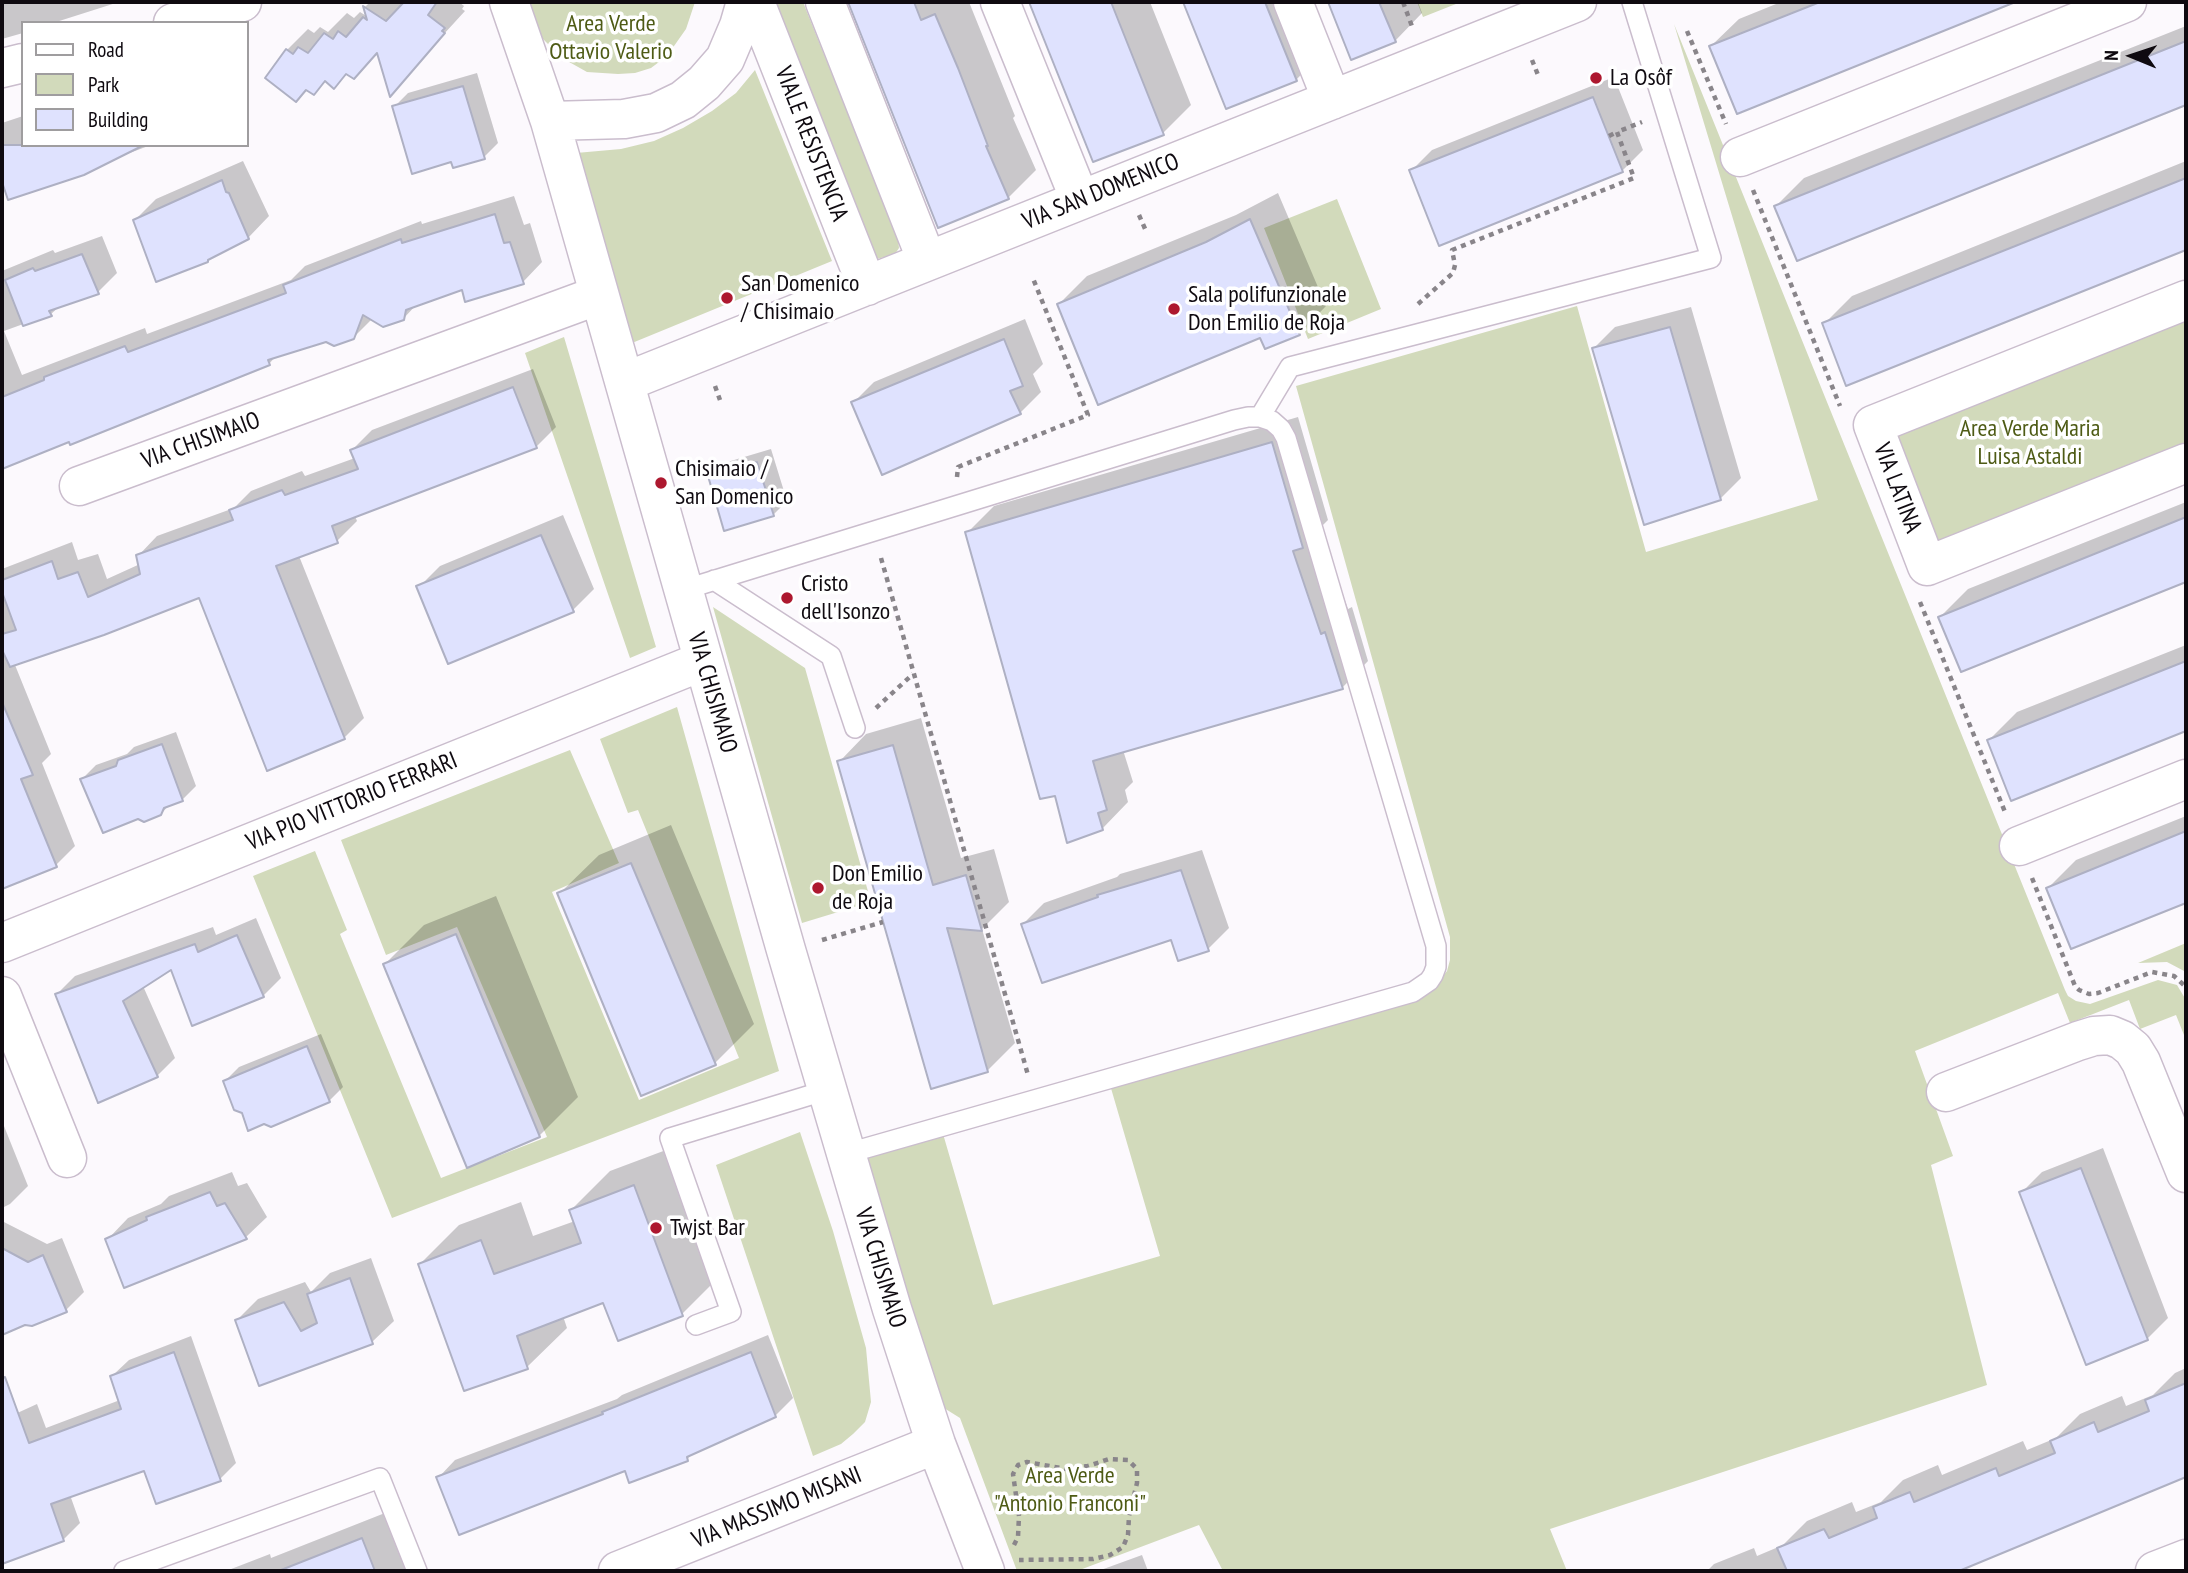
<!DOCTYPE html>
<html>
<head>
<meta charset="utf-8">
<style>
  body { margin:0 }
  #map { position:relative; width:2188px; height:1573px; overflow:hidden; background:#fcf9fd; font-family:"PT Sans Narrow",sans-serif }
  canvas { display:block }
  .frame { position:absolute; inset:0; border:4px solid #0f0a10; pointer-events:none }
  .legend { position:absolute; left:21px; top:21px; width:228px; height:126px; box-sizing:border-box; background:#fff; border:2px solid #9f9d9f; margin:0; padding:9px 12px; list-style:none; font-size:21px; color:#0f0a10 }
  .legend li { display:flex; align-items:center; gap:14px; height:35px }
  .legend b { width:35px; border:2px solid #9f9d9f }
  .north { position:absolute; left:2097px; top:21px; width:70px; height:70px; -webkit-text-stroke:5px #fff; paint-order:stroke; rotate:272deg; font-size:19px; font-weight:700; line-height:28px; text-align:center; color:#0f0a10 }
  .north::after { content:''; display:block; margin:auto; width:24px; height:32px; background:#0f0a10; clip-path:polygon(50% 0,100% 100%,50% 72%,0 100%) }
</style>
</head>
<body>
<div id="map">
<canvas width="2188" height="1573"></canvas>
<div class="frame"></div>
<ul class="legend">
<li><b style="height:9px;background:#fff"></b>Road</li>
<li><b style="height:19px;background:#d2dabb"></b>Park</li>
<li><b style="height:19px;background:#dfe2fe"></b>Building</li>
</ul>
<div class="north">N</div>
</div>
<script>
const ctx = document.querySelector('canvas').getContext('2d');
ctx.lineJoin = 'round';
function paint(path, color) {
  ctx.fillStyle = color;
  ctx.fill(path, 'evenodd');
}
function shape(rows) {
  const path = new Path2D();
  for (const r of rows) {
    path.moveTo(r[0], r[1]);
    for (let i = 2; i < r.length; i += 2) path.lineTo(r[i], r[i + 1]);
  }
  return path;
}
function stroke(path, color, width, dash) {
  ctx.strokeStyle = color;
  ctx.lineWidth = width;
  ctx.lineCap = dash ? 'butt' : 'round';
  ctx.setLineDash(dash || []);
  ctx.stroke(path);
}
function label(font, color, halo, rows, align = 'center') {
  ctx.font = font + ' "PT Sans Narrow",sans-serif';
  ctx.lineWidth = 7;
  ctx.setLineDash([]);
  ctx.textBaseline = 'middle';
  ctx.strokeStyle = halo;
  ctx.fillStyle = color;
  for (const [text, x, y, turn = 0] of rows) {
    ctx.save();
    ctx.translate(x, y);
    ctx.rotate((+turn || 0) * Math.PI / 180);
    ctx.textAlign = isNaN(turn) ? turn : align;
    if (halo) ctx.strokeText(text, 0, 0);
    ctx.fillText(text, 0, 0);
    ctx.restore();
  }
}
const green = shape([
  [527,2,695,2,686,29,667,56,651,68,635,73,618,74,587,72,562,58,542,38],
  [769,2,803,2,898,239,899,248,895,254,877,259],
  [1417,2,1461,2,1423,17],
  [1674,24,2065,990,2068,996,2076,1001,2090,1004,2158,980,2177,985,2186,1000,2186,1040,2176,1015,2140,1029,2129,1000,2070,1023,2058,993,1915,1051,1953,1156,1931,1165,1987,1385,1550,1529,1567,1571,1223,1571,1199,1525,1077,1571,1017,1571,960,1418,936,1403,865,1148,941,1127,993,1305,1160,1256,1108,1078,1439,981,1447,971,1450,960,1450,937,1296,386,1577,306,1646,552,1818,500],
  [755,70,832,261,632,343,576,153,621,149,654,141,683,128,712,111,736,93],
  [1337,199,1381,309,1308,339,1264,228],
  [2186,318,2186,442,1936,542,1894,435],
  [564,337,656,647,630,658,525,353],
  [713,607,805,668,871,902,802,923],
  [677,707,779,1071,392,1218,253,876,315,851,347,930,340,934,441,1178,547,1137,457,927,386,955,341,840,570,750,619,863,552,892,639,1100,739,1058,638,810,628,813,600,739],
  [2186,943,2186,972,2167,962,2138,963],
  [800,1132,833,1231,866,1348,871,1402,865,1422,853,1434,841,1444,813,1456,716,1165]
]);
const shadow = shape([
  [2,2,119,2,53,23,23,23,23,33,2,39],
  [370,2,459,2,464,6,462,9,465,11,390,93,378,52,353,77,348,73,334,87,327,80,314,93,287,50,308,29,314,33,320,27,328,32,347,13,354,18,360,12,368,17,365,7],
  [849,2,969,2,1015,116,1013,118,1036,170,1008,198,939,225],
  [1031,2,1150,2,1191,105,1163,133,1094,160],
  [1185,2,1303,2,1323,52,1296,80,1227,107],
  [1330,2,1418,2,1422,13,1395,41,1352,58],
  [1781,2,2012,2,1738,111,1711,46,1739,19],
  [2186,26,2186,103,1798,259,1776,206,1804,178],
  [477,73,498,143,484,157,453,160,394,107,408,93],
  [1614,77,1643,150,1622,171,1411,171,1432,150],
  [23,116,23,145,151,145,9,198,2,176,2,123],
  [243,161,269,216,248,238,135,220,156,199],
  [2186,161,2186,248,1847,384,1824,324,1852,296],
  [1278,193,1326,306,1299,334,1261,335,1059,304,1087,276,1236,215],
  [514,196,524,225,530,223,542,262,523,282,463,288,417,304,404,318,372,319,353,338,326,340,276,356,269,364,70,440,2,469,2,271,53,250,55,253,102,236,117,273,98,292,60,306,51,314,4,331,22,375,145,328,147,334,291,280,305,266,421,221,422,224],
  [1691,307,1741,478,1720,499,1594,348,1615,327],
  [1025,319,1043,364,1033,374,1041,392,1020,413,853,403,874,382],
  [533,369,556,427,536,447,355,516,357,521,337,541,299,556,364,718,344,738,200,596,15,665,51,754,42,763,75,846,56,865,2,887,2,569,72,542,78,560,98,554,107,579,140,564,138,556,157,536,234,508,251,491,302,471,305,476,355,458,352,450,372,430],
  [1298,417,1328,520,1320,528,1348,609,1352,607,1368,661,1342,688,1123,750,1133,782,1125,790,1128,802,1102,829,1057,794,967,533,994,506],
  [771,449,787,501,773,515,710,477,724,463],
  [2186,502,2186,580,1962,670,1940,617,1968,589],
  [563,515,594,589,573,610,449,661,419,587,440,566],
  [2186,645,2186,729,2012,798,1989,740,2017,712],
  [921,718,961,858,994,849,1009,902,982,929,1015,1043,987,1071,839,762,866,734],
  [176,732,196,786,182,800,170,804,161,814,82,779,96,765,127,754,134,747],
  [2186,816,2186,901,2072,946,2048,888,2076,860],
  [671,825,754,1024,715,1063,559,894,599,855],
  [1202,850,1229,928,1208,949,1179,959,1172,937,1023,924,1044,903,1117,877,1120,874],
  [496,896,578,1097,539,1136,385,964,424,925],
  [256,918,281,978,263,996,172,967,143,986,175,1058,157,1076,57,994,75,976,213,927,216,935],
  [321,1034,343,1087,329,1101,243,1111,225,1081,239,1067],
  [2,1121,28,1186,10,1204,2,1208],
  [674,1147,721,1275,682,1314,604,1300,563,1316,567,1328,527,1367,420,1264,459,1225,521,1202,533,1236,575,1221,571,1210,610,1171],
  [2103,1148,2168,1318,2147,1339,2021,1193,2042,1172],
  [232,1172,238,1186,247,1183,267,1217,246,1237,107,1240,128,1218,161,1204,169,1196],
  [2,1221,47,1244,62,1238,84,1292,66,1310,2,1333],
  [371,1258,394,1321,372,1342,260,1384,237,1320,258,1299,305,1282,311,1292,330,1273],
  [768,1335,793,1398,775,1416,695,1451,687,1459,626,1469,438,1478,455,1460,617,1399,622,1395],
  [191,1336,236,1463,220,1479,145,1469,70,1495,80,1523,64,1539,2,1562,2,1420,37,1404,46,1428,120,1400,112,1376,129,1360],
  [2186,1368,2186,1475,1951,1571,1707,1571,1714,1564,1754,1548,1757,1556,1783,1545,1807,1521,1852,1502,1856,1512,1881,1502,1903,1480,1938,1465,1942,1475,2023,1441,2027,1450,2056,1438,2080,1414,2122,1396,2126,1406,2153,1395,2175,1373],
  [390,1511,413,1571,226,1571,270,1554,271,1558],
  [1142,1555,1148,1571,1098,1571]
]);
const building = shape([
  [404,2,437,2,428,15,445,28,442,31,445,33,390,97,377,53,354,79,346,74,334,89,325,81,314,95,306,90,296,102,265,78,286,49,293,54,298,47,308,53,324,33,333,39,338,31,346,37,363,17,367,20,363,6,386,21,404,2],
  [848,2,914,2,921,20,935,14,958,68,988,146,986,146,1009,199,938,228,848,2],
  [1029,2,1111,2,1164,135,1093,162,1029,2],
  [1183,2,1265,2,1297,81,1226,109,1183,2],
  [1328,2,1379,2,1396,42,1351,60,1328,2],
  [1820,2,2013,2,2013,3,1737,114,1709,46,1820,2],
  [2186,41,2186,105,1797,261,1774,206,2186,41],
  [463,86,485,159,453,168,451,162,412,174,392,106,463,86],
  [1593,97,1623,172,1439,246,1409,170,1593,97],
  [2,145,144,145,84,175,8,200,2,182,2,145],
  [2186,178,2186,250,1846,386,1822,323,2186,178],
  [222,180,226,192,229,193,249,239,208,260,208,262,156,282,133,220,222,180],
  [495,214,504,243,510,242,524,284,465,302,462,290,406,310,404,320,383,327,363,315,354,339,334,346,326,342,268,360,270,365,70,445,69,442,2,469,2,397,44,380,44,377,125,346,128,352,286,293,283,285,401,239,402,243,495,214],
  [1250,219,1300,335,1265,349,1260,338,1098,405,1057,304,1206,242,1250,219],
  [82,254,99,294,49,311,52,316,23,326,5,280,33,268,35,271,82,254],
  [1670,327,1721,500,1644,525,1592,348,1670,327],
  [1004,339,1023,386,1010,391,1021,414,882,475,851,402,1004,339],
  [513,387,537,448,332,526,338,543,276,566,345,739,267,771,199,598,104,635,10,667,2,650,2,634,16,630,2,592,2,580,52,561,58,579,78,572,88,597,140,574,136,555,233,520,229,510,282,490,285,495,358,469,350,450,513,387],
  [1272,442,1303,548,1293,551,1321,634,1325,632,1343,689,1093,761,1107,810,1098,813,1103,830,1067,843,1055,796,1040,799,965,532,1272,442],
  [757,462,774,516,724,531,708,476,757,462],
  [2186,517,2186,582,1961,672,1938,617,2186,517],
  [541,535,574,612,448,664,416,586,541,535],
  [2186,661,2186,731,2011,801,1987,740,2186,661],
  [2,702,33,775,21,779,57,867,2,889,2,702],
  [162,744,183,801,164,808,161,815,144,822,138,819,103,833,80,779,116,766,118,760,162,744],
  [893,745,933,885,966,875,982,931,947,928,988,1072,931,1089,837,761,893,745],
  [2186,831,2186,903,2071,949,2046,888,2186,831],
  [631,863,716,1065,641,1096,557,893,631,863],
  [1181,870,1209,951,1178,961,1171,940,1042,983,1021,924,1098,897,1097,895,1181,870],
  [456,934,540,1137,467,1168,383,964,456,934],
  [237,935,264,997,192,1026,171,970,123,1001,158,1077,98,1103,55,994,195,944,198,952,237,935],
  [307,1046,330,1102,271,1127,264,1124,248,1131,242,1113,234,1110,223,1081,307,1046],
  [2081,1168,2148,1340,2086,1365,2019,1192,2081,1168],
  [634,1185,683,1316,618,1341,603,1303,517,1336,528,1369,464,1391,418,1264,481,1240,494,1274,581,1243,569,1210,634,1185],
  [210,1192,217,1206,225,1203,247,1239,124,1288,105,1239,147,1220,146,1217,210,1192],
  [2,1248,28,1262,43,1255,67,1312,32,1326,25,1325,2,1335,2,1248],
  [350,1278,373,1344,259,1386,235,1320,284,1302,301,1331,317,1323,307,1294,350,1278],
  [174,1352,221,1481,156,1504,144,1471,51,1504,64,1541,2,1564,2,1378,5,1377,29,1443,121,1409,110,1376,174,1352],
  [751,1352,776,1417,687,1457,688,1461,629,1483,625,1471,459,1535,436,1477,603,1414,602,1412,751,1352],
  [2186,1383,2186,1477,1959,1571,1787,1571,1777,1548,1824,1529,1829,1538,1877,1518,1873,1507,1910,1492,1914,1502,1996,1468,1999,1476,2055,1453,2050,1441,2094,1422,2098,1432,2149,1411,2145,1400,2186,1383],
  [362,1538,375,1571,281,1571,281,1570,362,1538]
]);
const path = shape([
  [1403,2,1413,29],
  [1687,31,1726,124],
  [1532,60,1538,75],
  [1609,136,1617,132],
  [1753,190,1840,406],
  [1139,215,1146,231],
  [1418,304,1453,273,1455,265,1452,250,1634,178,1617,132,1642,122],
  [715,386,720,400],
  [957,477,958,467,1088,415,1032,276],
  [881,558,1028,1075],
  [1920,602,2005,812],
  [876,708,913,674],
  [2032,878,2075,986,2079,990,2089,994,2098,993,2152,972,2174,976,2186,987],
  [822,940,883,922],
  [1014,1545,1018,1537,1019,1516,1013,1474,1018,1465,1027,1462,1066,1469,1088,1466,1109,1459,1128,1460,1137,1469,1137,1483,1129,1516,1128,1535,1123,1547,1110,1555,1093,1559,1019,1560]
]);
const service = shape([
  [1260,417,1290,367,1711,258,1632,2],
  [714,580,831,656,855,728],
  [683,590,1234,420,1248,417,1260,417,1272,421,1281,429,1286,438,1436,946,1436,967,1433,975,1429,981,1413,992,845,1154],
  [696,1325,731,1312,670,1138,827,1090],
  [124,1571,380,1478,417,1571]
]);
const minor = shape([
  [509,2,550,121,786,950,892,1309,936,1444,985,1571],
  [755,2,867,286],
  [825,2,927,261],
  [1000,2,1080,200],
  [1293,2,1332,100],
  [173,23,242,2],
  [2,68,23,63],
  [550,121,624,119,656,113,683,100,704,83,725,59,739,26,746,2],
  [1740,157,2127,2],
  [2186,300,1873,425,1927,566,2186,463],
  [625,382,1577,2],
  [79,486,599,295],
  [2019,846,2186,779],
  [2,943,703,661],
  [2,996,67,1158],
  [1946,1092,2078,1041,2094,1036,2110,1035,2122,1040,2133,1049,2141,1062,2186,1173],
  [618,1571,936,1444],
  [2155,1571,2186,1559]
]);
const markers = [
  [1596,78,7,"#ad182f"],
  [727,298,7,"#ad182f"],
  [1174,309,7,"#ad182f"],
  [661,483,7,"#ad182f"],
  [787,598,7,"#ad182f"],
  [818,888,7,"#ad182f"],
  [656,1228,7,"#ad182f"]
];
const parkNames = [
  ["Area Verde",611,24],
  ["Ottavio Valerio",611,52],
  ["Area Verde Maria",2030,429],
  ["Luisa Astaldi",2030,457],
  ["Area Verde",1070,1476],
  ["\"Antonio Franconi\"",1070,1504]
];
const poiNames = [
  ["La Osôf",1610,78],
  ["San Domenico",741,284],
  ["/ Chisimaio",741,312],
  ["Sala polifunzionale",1188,295],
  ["Don Emilio de Roja",1188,323],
  ["Chisimaio /",675,469],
  ["San Domenico",675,497],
  ["Cristo",801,584],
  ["dell'Isonzo",801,612],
  ["Don Emilio",832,874],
  ["de Roja",832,902],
  ["Twjst Bar",670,1228]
];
const streetNames = [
  ["VIALE RESISTENCIA",811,144,69],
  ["VIA SAN DOMENICO",1101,192,-22],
  ["VIA CHISIMAIO",201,441,-20],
  ["VIA LATINA",1897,488,69],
  ["VIA CHISIMAIO",712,693,74],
  ["VIA PIO VITTORIO FERRARI",352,802,-22],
  ["VIA CHISIMAIO",880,1268,73],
  ["VIA MASSIMO MISANI",777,1508,-22]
];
paint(green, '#d2dabb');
paint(shadow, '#0003');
paint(building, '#dfe2fe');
stroke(building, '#aeb0c3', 2);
stroke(service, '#cabdcd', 22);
stroke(minor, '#cabdcd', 41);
stroke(path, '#89858a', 4.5, [5, 5]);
stroke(service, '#fff', 19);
stroke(minor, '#fff', 38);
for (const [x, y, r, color] of markers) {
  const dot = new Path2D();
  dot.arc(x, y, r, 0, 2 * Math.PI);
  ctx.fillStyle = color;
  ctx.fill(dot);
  stroke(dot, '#fff', 2.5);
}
label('24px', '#4e5b15', '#fff', parkNames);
label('24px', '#0f0a10', '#fff', poiNames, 'left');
label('24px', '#0f0a10', '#fff', streetNames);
</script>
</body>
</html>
